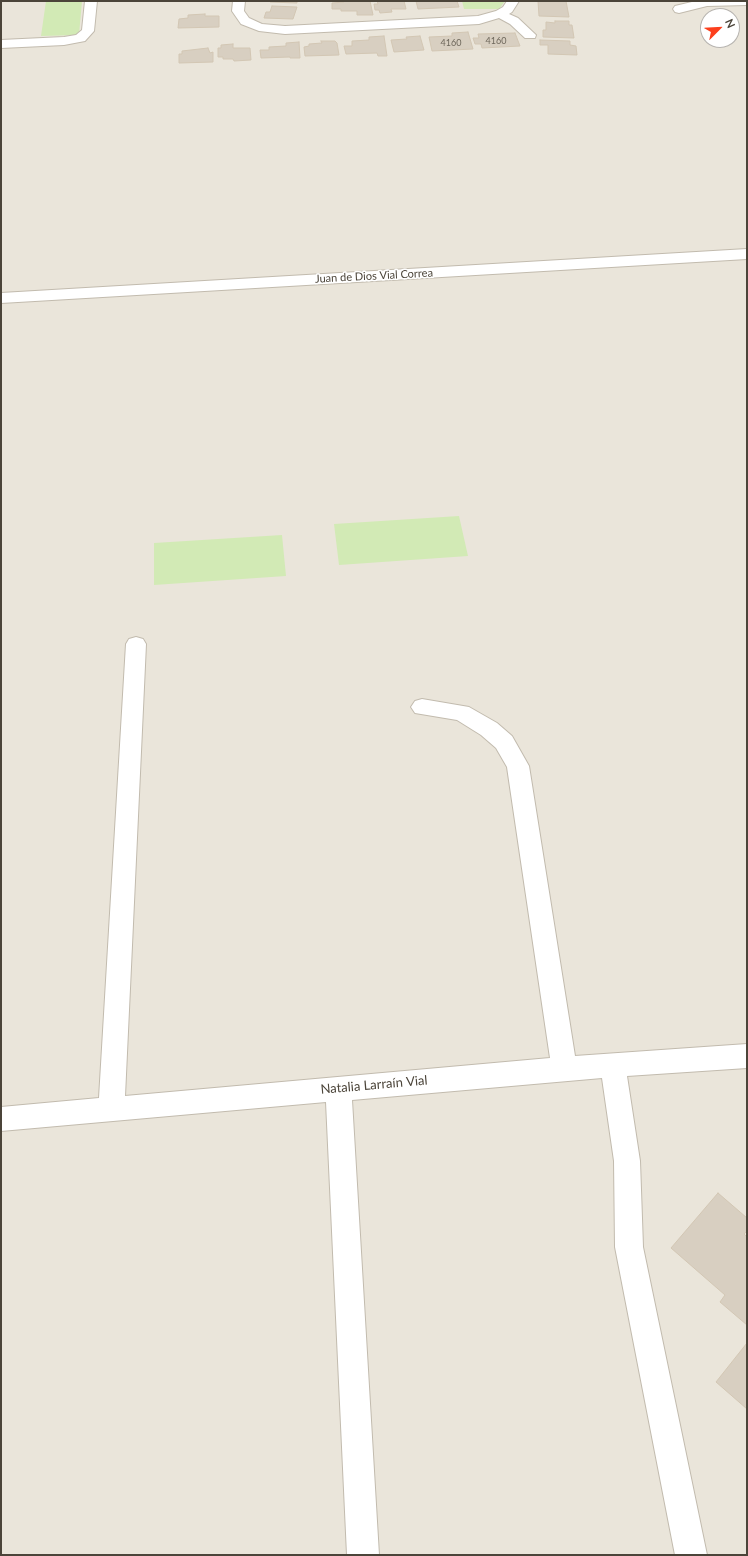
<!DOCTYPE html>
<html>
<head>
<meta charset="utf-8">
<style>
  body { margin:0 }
  #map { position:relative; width:748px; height:1556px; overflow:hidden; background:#f6f3ec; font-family:Lato,sans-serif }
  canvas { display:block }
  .frame { position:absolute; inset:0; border:2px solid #4b4439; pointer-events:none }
  .north { position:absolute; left:700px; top:8px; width:40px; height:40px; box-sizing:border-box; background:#fff; border:1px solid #b7b4b0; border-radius:50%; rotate:66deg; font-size:11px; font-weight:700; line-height:16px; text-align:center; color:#4b4439 }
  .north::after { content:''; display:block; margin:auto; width:14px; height:18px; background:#fc3f1d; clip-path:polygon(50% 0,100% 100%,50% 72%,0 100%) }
</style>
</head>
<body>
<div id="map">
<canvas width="748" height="1556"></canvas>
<div class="frame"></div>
<div class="north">N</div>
</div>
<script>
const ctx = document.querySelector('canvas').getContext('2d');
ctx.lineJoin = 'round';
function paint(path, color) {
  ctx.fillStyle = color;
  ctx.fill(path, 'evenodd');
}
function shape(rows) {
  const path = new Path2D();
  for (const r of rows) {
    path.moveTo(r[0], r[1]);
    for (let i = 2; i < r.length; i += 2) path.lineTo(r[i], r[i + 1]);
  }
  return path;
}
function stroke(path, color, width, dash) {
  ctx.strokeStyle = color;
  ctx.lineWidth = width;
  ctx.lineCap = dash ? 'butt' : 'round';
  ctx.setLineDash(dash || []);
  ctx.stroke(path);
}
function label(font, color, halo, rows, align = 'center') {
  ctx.font = font + ' Lato,sans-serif';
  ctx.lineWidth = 3;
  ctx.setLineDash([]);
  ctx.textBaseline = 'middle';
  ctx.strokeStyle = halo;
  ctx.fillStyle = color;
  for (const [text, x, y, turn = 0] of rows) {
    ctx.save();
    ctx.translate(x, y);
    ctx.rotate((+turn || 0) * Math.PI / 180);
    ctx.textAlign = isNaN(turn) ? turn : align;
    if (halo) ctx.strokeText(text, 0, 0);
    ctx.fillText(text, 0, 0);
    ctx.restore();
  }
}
const residential = shape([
  [1,1,747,1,747,1555,1,1555],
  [708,16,732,16,732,40,708,40]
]);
const green = shape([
  [46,1,82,1,79,35,41,36],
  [462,1,505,1,499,9,464,9],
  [459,516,468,556,339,565,334,524],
  [282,535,286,576,154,585,154,543]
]);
const building = shape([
  [270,1,297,1,297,3,270,2,270,1],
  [344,1,370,1,373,15,357,15,357,11,341,11,341,9,332,9,332,3,344,2,344,1],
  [377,1,404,1,406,9,391,9,392,12,380,13,379,10,375,10,374,4,378,4,377,1],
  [416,1,457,1,459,7,418,9,416,1],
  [538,1,566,1,569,17,539,16,538,1],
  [272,6,297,7,293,19,264,18,266,12,270,12,272,6],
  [205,14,205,16,219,16,219,27,178,28,179,19,188,18,188,15,205,14],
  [555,21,569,21,569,25,572,25,574,38,543,37,543,30,546,30,546,22,555,23,555,21],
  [468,32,473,49,432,51,429,37,452,36,452,33,468,32],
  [515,33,520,46,482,48,481,44,475,44,473,38,479,38,478,34,515,33],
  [384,36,387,56,378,56,377,53,346,54,344,46,352,46,352,41,369,40,369,37,384,36],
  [420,36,424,50,394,52,391,40,407,39,406,37,420,36],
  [540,40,570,41,570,45,576,46,577,55,548,54,548,45,540,45,540,40],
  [321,41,335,41,337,43,339,55,305,56,304,47,309,46,309,44,322,43,321,41],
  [299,42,300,58,290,58,290,57,261,58,260,50,269,50,269,47,286,46,286,43,299,42],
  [233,44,233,48,250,48,251,60,234,61,233,59,223,59,223,57,218,57,218,48,221,48,221,45,233,44],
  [208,48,210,53,213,52,213,62,179,63,179,54,182,54,182,51,208,48],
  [718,1193,747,1218,747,1231,744,1234,747,1237,747,1325,720,1302,725,1295,671,1248,718,1193],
  [747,1343,747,1409,716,1382,747,1343]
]);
const street = shape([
  [85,1,97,1,94,31,85,41,64,45,1,48,1,40,64,37,76,35,82,30,85,1],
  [233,1,245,1,244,11,249,18,262,24,285,26,478,16,496,11,503,7,507,1,519,1,512,12,509,14,518,18,536,35,535,38,525,38,510,24,499,18,479,24,285,34,259,31,241,24,232,11,233,1],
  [696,1,747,1,747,5,707,6,679,13,675,12,673,9,675,6,696,1],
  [747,249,747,259,1,303,1,293,747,249],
  [136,637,143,639,146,644,125,1096,550,1058,507,767,496,748,481,735,457,720,415,713,411,707,415,701,422,699,469,707,497,723,512,736,529,766,575,1056,747,1044,747,1068,627,1076,640,1161,643,1247,707,1555,675,1555,615,1247,614,1161,602,1078,352,1100,379,1555,347,1555,326,1102,1,1131,1,1107,99,1098,126,644,129,639,136,637]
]);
const farNumbernames = [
  ["4160",496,41],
  ["4160",451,43]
];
const farStreetnames = [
  ["Juan de Dios Vial Correa",374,276,-3]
];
const streetNames = [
  ["Natalia Larraín Vial",374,1085,-5]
];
paint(residential, '#eae5da');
paint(green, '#d2eab5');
paint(building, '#d8cfc1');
stroke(building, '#d3c7b4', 1);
stroke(street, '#c2bbae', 2);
paint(street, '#fff');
label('9px', '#6e675b', null, farNumbernames);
label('11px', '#4b4439', '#fff', farStreetnames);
label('13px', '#4b4439', '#fff', streetNames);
</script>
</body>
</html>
